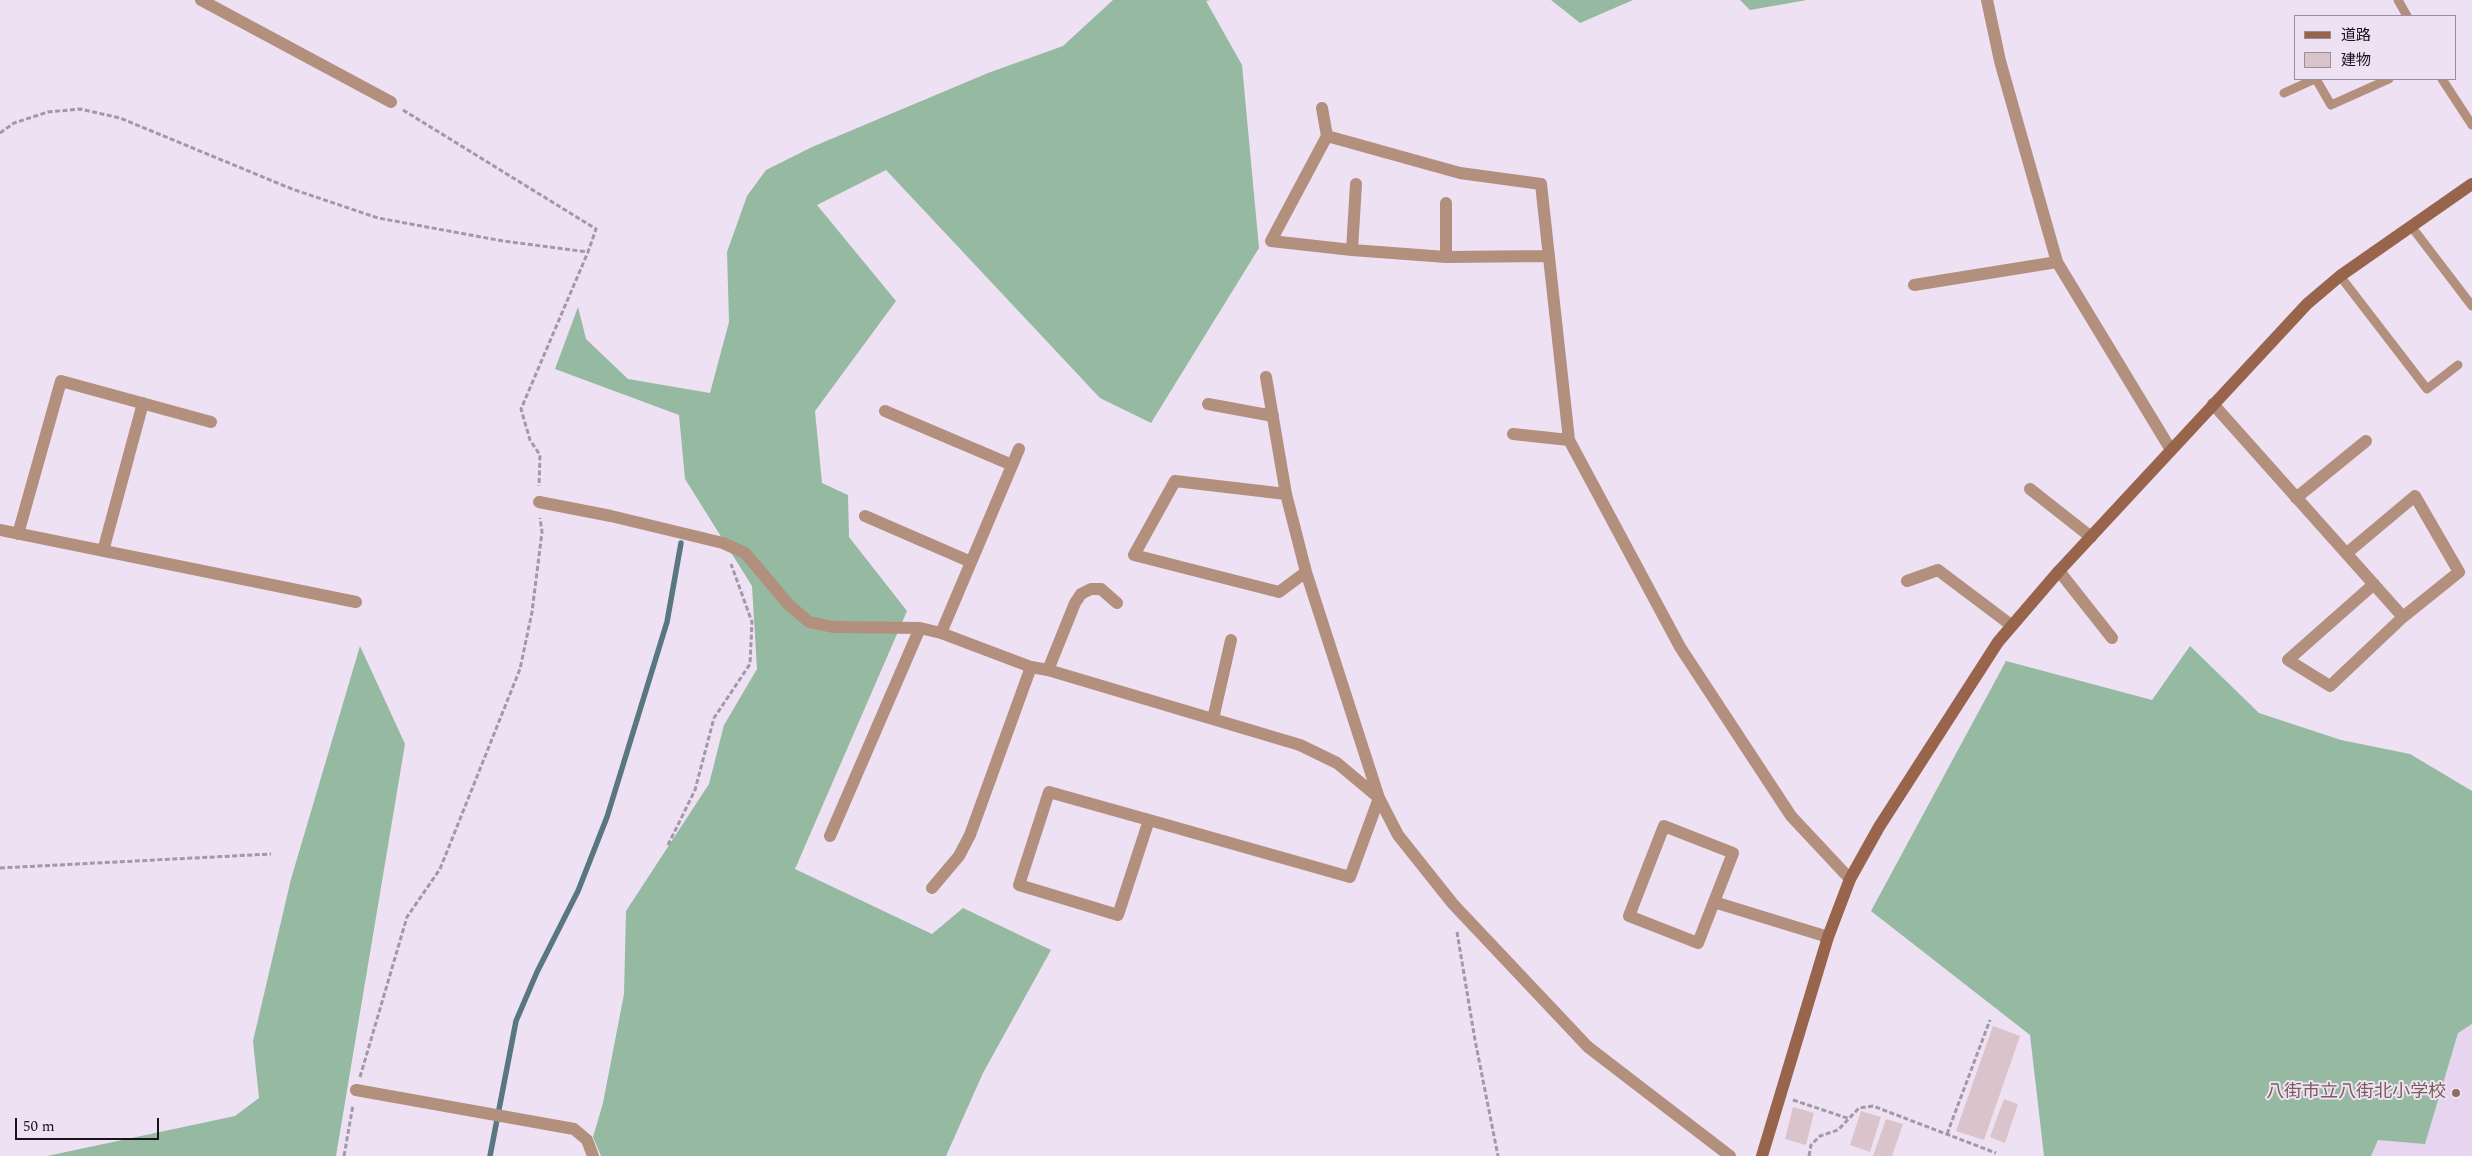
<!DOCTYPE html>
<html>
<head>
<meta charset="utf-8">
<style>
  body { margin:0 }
  #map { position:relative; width:2472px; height:1156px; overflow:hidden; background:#eee1f4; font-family:Spectral,"Noto Sans JP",serif }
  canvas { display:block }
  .legend { position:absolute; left:2294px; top:15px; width:162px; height:65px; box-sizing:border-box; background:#eee1f4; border:1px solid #988f9d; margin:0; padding:6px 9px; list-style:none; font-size:15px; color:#18131a }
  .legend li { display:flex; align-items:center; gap:10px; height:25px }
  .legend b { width:25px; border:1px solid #988f9d }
  .scale { position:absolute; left:15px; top:1118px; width:144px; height:22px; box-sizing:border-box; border:2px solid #18131a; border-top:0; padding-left:6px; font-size:15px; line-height:18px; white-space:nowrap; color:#18131a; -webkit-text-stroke:4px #eee1f4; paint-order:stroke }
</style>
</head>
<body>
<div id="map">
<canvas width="2472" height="1156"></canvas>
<ul class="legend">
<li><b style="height:6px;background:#98654c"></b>道路</li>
<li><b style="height:14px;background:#dbc3cc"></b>建物</li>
</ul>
<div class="scale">50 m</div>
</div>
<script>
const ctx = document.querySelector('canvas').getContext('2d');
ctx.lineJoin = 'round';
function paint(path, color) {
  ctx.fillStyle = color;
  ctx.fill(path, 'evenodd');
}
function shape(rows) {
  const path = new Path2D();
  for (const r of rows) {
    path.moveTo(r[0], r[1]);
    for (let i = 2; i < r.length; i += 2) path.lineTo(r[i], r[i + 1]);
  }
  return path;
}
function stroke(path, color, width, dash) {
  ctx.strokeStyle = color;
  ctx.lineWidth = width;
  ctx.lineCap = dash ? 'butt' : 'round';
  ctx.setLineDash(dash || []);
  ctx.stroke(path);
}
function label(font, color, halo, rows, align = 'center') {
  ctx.font = font + ' Spectral,"Noto Sans JP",serif';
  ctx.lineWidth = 4;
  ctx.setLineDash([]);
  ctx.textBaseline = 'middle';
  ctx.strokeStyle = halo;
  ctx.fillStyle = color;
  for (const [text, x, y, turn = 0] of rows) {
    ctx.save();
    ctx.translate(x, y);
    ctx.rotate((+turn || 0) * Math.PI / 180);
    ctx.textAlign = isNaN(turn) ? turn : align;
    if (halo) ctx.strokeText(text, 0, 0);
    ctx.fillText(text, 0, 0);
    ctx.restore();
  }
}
const built = shape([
  [2472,1024,2472,1156,2371,1156,2378,1140,2454,1046,2458,1033]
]);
const forest = shape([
  [1113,0,1211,0,1206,1,1242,65,1259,248,1151,423,1100,398,886,170,817,205,896,301,815,411,822,483,848,495,849,537,907,611,795,869,932,934,963,908,1051,950,983,1073,946,1156,601,1156,593,1137,603,1103,624,994,626,911,709,784,724,725,757,669,752,586,685,479,679,415,555,369,578,307,586,339,628,379,710,393,729,322,727,252,747,196,766,170,812,147,988,73,1063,46],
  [1551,0,1633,0,1580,23],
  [1740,0,1807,0,1750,10],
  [360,646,405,744,336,1156,47,1156,235,1116,259,1098,253,1041,291,879],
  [2190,646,2259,713,2341,740,2410,754,2472,791,2472,1024,2458,1033,2425,1144,2378,1140,2371,1156,2044,1156,2030,1035,1871,911,2006,661,2152,700]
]);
const stream = shape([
  [490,1156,516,1021,537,972,578,891,607,817,667,622,681,543]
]);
const building = shape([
  [1993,1026,2020,1036,1984,1140,1956,1131],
  [2004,1099,2018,1104,2005,1143,1990,1137],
  [1793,1107,1814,1113,1806,1145,1785,1139],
  [1861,1111,1881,1117,1870,1152,1850,1145],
  [1886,1119,1903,1124,1892,1156,1873,1156]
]);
const path = shape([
  [403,110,596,229,588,252,521,409,530,440,540,455,539,486],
  [0,133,14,123,48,112,80,109,120,118,292,189,378,218,503,241,588,252],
  [668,845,695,790,714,718,750,664,752,622,731,564],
  [0,868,271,854],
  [1457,932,1475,1040,1498,1156],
  [360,1077,407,917,440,869,520,669,532,612,542,532,540,518],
  [1793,1100,1850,1119],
  [1947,1134,1990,1020],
  [344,1156,353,1105],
  [1809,1156,1811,1145,1820,1136,1838,1130,1859,1108,1873,1106,1996,1153]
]);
const lane = shape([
  [2398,0,2407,16],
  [2316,79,2331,105,2389,79],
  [2442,79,2472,125],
  [2284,93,2315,79],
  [2411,226,2472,306],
  [2340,276,2427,389,2458,365]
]);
const street = shape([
  [201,0,391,102],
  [1987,0,2000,61,2057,262,2171,450],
  [1322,108,1327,136,1271,241,1352,250,1446,257,1548,256],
  [1327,136,1460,173,1541,184,1569,440,1680,647,1791,816,1850,879],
  [1446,203,1446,257],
  [1352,250,1356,184],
  [1914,285,2057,262],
  [1266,377,1286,494,1306,572,1379,798,1398,835,1453,904,1588,1047,1730,1156],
  [1208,404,1273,416],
  [2213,404,2403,617],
  [885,411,1012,465],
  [1513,434,1569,440],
  [2030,489,2091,537],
  [1286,494,1175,481,1134,555,1279,592,1306,572],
  [2296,498,2366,441],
  [539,502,611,516,723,543,745,553,789,605,809,622,833,627,920,628,941,633,1031,667,1048,670,1300,745,1337,763,1379,798,1350,877,1149,820,1049,792,1019,885,1118,915,1149,820],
  [865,516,971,562],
  [0,530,356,602],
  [18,534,61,381,211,422],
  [103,551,143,403],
  [2347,553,2415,496,2459,572,2403,617,2330,686,2288,660,2374,584],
  [2059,571,2112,638],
  [1907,581,1938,570,2011,625],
  [941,633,1019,449],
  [1048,670,1075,603,1081,594,1091,589,1101,589,1117,603],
  [1213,719,1231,640],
  [1664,826,1733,853,1698,943,1629,916,1664,826],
  [830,836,920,628],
  [932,888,959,856,970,835,1031,667],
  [1714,902,1828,937],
  [356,1090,574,1129,587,1140,593,1156]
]);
const secondary = shape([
  [1762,1156,1828,937,1850,879,1879,827,1998,642,2059,571,2307,304,2340,276,2472,184]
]);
const markers = [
  [2456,1093,5,"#8d6e63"]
];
const educationNames = [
  ["八街市立八街北小学校",2446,1093]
];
paint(built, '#e7d5ef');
paint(forest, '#96b9a1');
stroke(stream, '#587780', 5.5);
paint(building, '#dbc3cc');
stroke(path, '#a298a7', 3, [5, 2.5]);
stroke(lane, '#b38f7e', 9);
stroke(street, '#b38f7e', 12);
stroke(secondary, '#98654c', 12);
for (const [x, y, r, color] of markers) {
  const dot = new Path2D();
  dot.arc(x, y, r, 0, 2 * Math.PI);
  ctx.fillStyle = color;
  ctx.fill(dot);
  stroke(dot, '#eee1f4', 2);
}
label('18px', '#785e54', '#eee1f4', educationNames, 'right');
</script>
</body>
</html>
